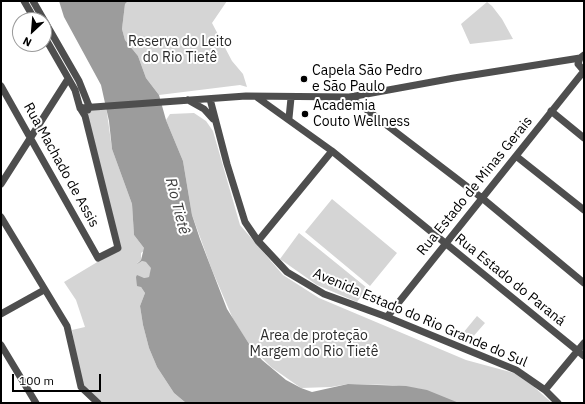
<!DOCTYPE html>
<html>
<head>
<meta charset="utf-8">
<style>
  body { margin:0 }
  #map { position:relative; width:585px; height:404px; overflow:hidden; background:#fff; font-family:"IBM Plex Sans",sans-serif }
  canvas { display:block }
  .frame { position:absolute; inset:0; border:2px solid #000; pointer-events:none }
  .north { position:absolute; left:12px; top:12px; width:40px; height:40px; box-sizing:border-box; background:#fff; border:1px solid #999; border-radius:50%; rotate:206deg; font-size:11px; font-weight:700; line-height:16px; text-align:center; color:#000 }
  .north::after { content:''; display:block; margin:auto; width:14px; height:18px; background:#000; clip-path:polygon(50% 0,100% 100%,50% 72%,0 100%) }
  .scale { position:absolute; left:12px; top:374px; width:89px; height:18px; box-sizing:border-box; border:2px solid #000; border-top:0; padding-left:5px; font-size:12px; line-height:14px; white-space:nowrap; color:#000; -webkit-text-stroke:3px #fff; paint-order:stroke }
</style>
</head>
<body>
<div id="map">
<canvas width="585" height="404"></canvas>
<div class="frame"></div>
<div class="north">N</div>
<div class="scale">100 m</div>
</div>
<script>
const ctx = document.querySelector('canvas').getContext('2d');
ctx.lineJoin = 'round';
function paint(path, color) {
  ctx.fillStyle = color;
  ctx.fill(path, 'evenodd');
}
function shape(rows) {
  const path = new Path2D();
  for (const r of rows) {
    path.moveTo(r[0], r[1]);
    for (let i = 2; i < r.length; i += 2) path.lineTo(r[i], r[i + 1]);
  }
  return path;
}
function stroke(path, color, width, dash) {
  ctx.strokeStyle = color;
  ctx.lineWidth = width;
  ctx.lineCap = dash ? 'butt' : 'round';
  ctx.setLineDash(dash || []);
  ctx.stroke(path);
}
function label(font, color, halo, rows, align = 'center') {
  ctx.font = font + ' "IBM Plex Sans",sans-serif';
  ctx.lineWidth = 4;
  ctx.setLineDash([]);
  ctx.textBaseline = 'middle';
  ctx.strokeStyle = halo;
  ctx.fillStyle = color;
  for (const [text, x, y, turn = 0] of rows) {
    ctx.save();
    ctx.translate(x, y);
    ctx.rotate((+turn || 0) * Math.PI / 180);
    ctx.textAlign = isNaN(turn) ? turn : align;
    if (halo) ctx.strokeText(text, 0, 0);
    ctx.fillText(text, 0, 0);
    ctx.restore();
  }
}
const green = shape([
  [128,1,227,1,212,23,232,61,243,74,247,87,240,85,159,95,146,78,138,56,125,40,122,29,125,4],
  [487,2,492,6,502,19,513,39,470,44,461,24],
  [106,106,112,149,132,204,134,235,144,248,144,251,141,253,141,260,137,263,142,261,147,262,152,268,149,277,144,278,141,287,145,293,140,306,143,325,149,348,157,367,174,393,186,403,103,403,88,390,80,379,72,330,85,327,76,300,64,282,119,249,81,108],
  [194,113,206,121,213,131,240,225,283,275,319,298,466,360,514,373,533,386,552,403,457,403,420,389,392,385,348,384,331,387,301,388,271,367,251,347,233,319,212,270,192,215,183,161,166,120,170,114],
  [332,199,397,253,370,286,305,232],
  [299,233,367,288,357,302,317,285,280,259],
  [477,316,485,323,471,339,463,333]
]);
const water = shape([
  [59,1,128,1,125,4,122,29,125,40,138,56,146,78,159,95,166,120,183,161,192,215,200,239,227,309,251,347,262,360,286,380,301,388,312,392,348,384,406,386,427,390,459,403,186,403,174,393,157,367,149,348,143,325,140,306,145,293,141,287,137,286,136,277,137,275,144,278,149,277,151,268,146,262,142,261,137,264,141,260,144,248,134,235,132,204,112,149,109,121,101,85,64,17]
]);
const minor = shape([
  [24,1,35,20],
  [33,1,79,81,89,106,88,110],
  [584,55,580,58,578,64,584,71],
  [1,86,98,258,118,248,85,116,80,108,75,90,44,36],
  [350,97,482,198,584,283],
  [258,98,332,151,584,356],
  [210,99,227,164,245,222,258,241,287,272,324,294,387,317,516,370,545,390,558,403],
  [188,100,204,109,213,119],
  [80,108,246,96,350,97,454,78,580,58],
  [551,111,584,138],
  [289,118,291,98],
  [516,156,584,210],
  [1,184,68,79],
  [1,217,67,326,81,387,98,403],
  [258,241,332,151],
  [1,314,44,290],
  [387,317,584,71],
  [1,345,36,403],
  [545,390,584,343]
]);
const markers = [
  [304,79,4,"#000"],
  [305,114,4,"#000"]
];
const parkNames = [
  ["Reserva do Leito",180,42],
  ["do Rio Tietê",180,58],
  ["Area de proteção",314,336],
  ["Margem do Rio Tietê",314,352]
];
const poiNames = [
  ["Capela São Pedro",312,71],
  ["e São Paulo",312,87],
  ["Academia",313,106],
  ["Couto Wellness",313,122]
];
const streetNames = [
  ["Rua Machado de Assis",61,165,61],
  ["Rua Estado de Minas Gerais",475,186,-51],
  ["Rua Estado do Paraná",510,280,39],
  ["Avenida Estado do Rio Grande do Sul",420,318,23]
];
const waterNames = [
  ["Rio Tietê",177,206,76]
];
paint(green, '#d5d5d5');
paint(water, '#9c9c9c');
stroke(minor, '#4e4e4e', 7);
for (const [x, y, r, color] of markers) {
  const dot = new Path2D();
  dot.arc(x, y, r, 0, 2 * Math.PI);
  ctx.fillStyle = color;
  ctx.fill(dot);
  stroke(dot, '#fff', 1.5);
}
label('14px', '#2c2c2c', '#fff', parkNames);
label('14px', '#000', '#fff', poiNames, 'left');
label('14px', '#000', '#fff', streetNames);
label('italic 15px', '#3d3d3d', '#fff', waterNames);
</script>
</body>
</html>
